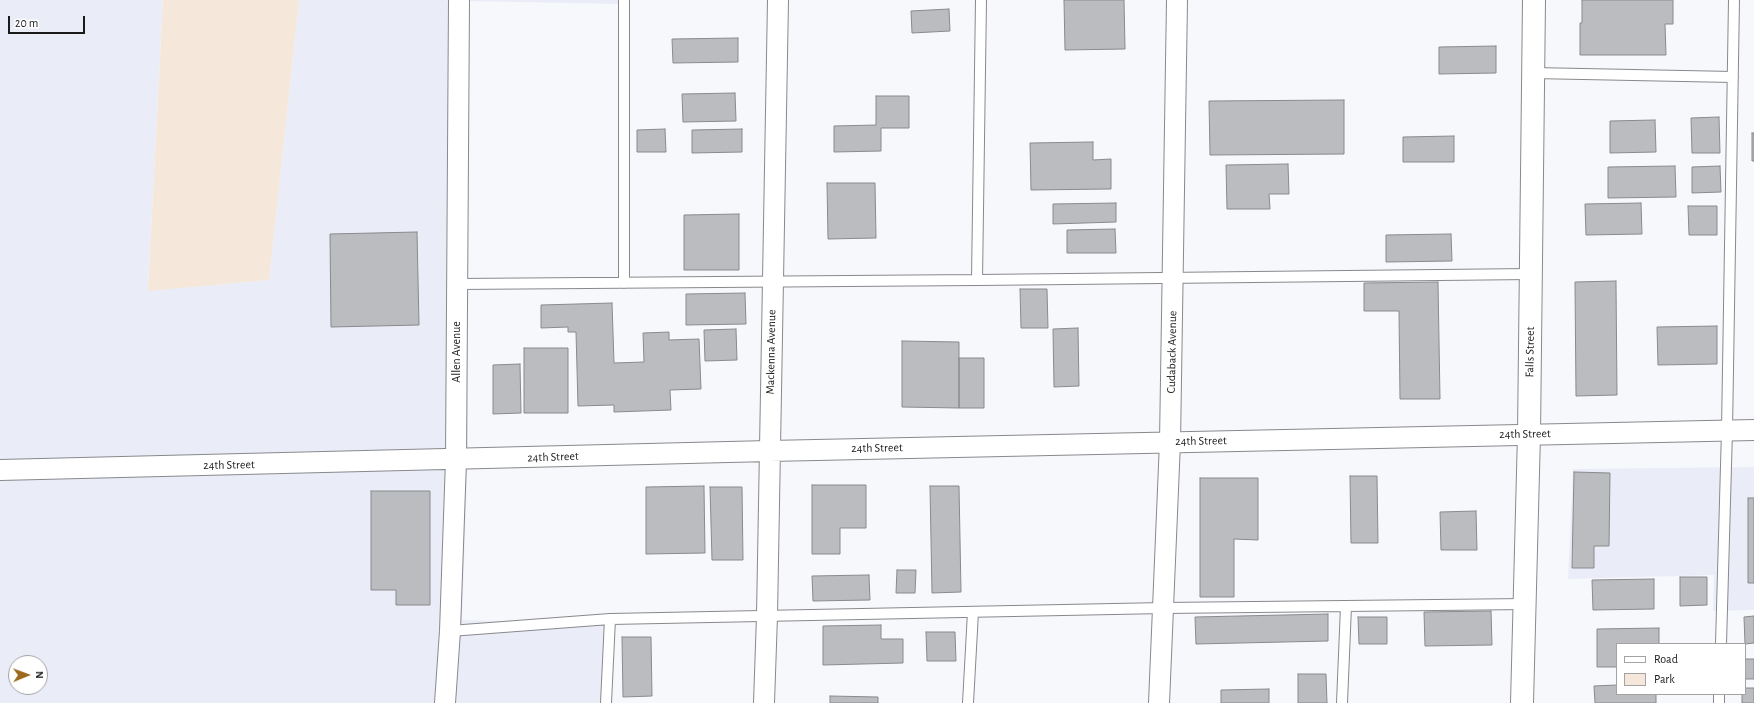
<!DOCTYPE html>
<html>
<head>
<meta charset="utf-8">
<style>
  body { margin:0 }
  #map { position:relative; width:1754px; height:703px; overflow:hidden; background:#f7f8fc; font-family:"Alegreya Sans",sans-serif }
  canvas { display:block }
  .legend { position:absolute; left:1616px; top:643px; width:130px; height:52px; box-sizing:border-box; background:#fff; border:1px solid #a3a3a4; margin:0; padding:5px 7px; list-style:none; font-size:12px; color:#1a1a1b }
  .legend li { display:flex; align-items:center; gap:8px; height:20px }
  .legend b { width:20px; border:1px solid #a3a3a4 }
  .north { position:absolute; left:8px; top:655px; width:40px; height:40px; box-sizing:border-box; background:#fff; border:1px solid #a3a3a4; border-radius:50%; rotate:89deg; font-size:11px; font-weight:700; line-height:16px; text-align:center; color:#1a1a1b }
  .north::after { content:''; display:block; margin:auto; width:14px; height:18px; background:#9c691f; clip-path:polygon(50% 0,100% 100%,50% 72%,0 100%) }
  .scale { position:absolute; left:8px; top:16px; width:77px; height:18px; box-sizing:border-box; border:2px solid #1a1a1b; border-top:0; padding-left:5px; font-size:12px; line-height:14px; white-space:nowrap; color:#1a1a1b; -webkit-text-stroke:3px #fff; paint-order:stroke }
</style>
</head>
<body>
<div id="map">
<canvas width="1754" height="703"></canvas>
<ul class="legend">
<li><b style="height:5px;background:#fff"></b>Road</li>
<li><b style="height:11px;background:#f5e8da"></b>Park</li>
</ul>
<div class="north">N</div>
<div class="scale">20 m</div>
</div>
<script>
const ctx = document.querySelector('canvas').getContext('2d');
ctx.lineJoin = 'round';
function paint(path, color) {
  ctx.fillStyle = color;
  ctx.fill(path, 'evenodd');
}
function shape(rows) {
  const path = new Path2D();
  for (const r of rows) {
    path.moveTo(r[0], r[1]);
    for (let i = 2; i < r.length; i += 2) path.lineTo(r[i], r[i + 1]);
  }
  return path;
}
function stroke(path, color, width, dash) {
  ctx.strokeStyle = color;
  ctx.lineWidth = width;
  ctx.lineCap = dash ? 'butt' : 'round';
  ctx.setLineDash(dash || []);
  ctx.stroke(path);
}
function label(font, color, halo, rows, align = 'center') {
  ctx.font = font + ' "Alegreya Sans",sans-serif';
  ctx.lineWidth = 3;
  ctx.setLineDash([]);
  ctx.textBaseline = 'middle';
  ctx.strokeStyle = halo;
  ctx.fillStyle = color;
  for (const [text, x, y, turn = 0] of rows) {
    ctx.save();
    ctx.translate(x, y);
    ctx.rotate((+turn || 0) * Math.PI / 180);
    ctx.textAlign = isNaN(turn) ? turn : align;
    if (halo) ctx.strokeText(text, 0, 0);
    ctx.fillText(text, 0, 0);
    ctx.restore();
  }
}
const built = shape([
  [0,0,163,0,148,290,269,280,299,0,620,0,620,4,466,1,468,450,462,620,613,624,610,703,0,703],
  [16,663,40,663,40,687,16,687],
  [1754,467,1754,610,1713,611,1714,575,1568,579,1573,469]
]);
const green = shape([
  [163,0,299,0,269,280,148,291]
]);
const building = shape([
  [1064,0,1124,0,1125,49,1065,50,1064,0],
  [1582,0,1673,0,1673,24,1665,24,1666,55,1580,55,1580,23,1582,23,1582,0],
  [949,9,950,31,912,33,911,11,949,9],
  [738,38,738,62,673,63,672,39,738,38],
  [1496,46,1496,73,1439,74,1439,47,1496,46],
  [735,93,736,121,683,122,682,94,735,93],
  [876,96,909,96,909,128,881,128,881,151,834,152,834,126,876,125,876,96],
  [1344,100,1344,154,1210,155,1209,101,1344,100],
  [1719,117,1720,153,1692,153,1691,118,1719,117],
  [1655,120,1656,152,1610,153,1610,121,1655,120],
  [665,129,666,152,637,152,637,130,665,129],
  [742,129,742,152,692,153,692,130,742,129],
  [1752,133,1754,133,1754,161,1752,161,1752,133],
  [1454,136,1454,162,1403,162,1403,137,1454,136],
  [1093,142,1093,160,1111,159,1111,189,1031,190,1030,143,1093,142],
  [1288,164,1289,194,1269,194,1270,209,1227,209,1226,165,1288,164],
  [1675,166,1676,197,1608,198,1608,167,1675,166],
  [1720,166,1721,192,1692,193,1692,167,1720,166],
  [827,183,875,183,876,238,828,239,827,183],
  [1116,203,1116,222,1053,224,1053,204,1116,203],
  [1641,203,1642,234,1586,235,1585,204,1641,203],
  [1688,206,1717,206,1717,235,1689,235,1688,206],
  [739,214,739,270,684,270,684,215,739,214],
  [1115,229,1116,253,1067,253,1067,230,1115,229],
  [417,232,419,325,331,327,330,234,417,232],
  [1451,234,1452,261,1386,262,1386,235,1451,234],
  [1616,281,1617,395,1576,396,1575,282,1616,281],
  [1438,282,1440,399,1400,399,1399,311,1364,311,1364,283,1438,282],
  [1020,289,1047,289,1048,328,1021,328,1020,289],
  [745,293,746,324,686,325,686,294,745,293],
  [612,303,614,363,644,362,643,333,669,332,669,340,699,339,701,389,670,390,671,410,614,412,614,405,578,406,576,332,568,332,568,327,541,328,541,305,612,303],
  [1717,326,1717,364,1658,365,1657,327,1717,326],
  [1078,328,1079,386,1054,387,1053,329,1078,328],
  [736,329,737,360,705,361,704,330,736,329],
  [902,341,959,342,959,408,902,407,902,341],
  [524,348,568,348,568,413,524,413,524,348],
  [959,358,984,358,984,408,959,408,959,358],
  [520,364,521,413,493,414,493,365,520,364],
  [1574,472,1610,473,1609,546,1594,546,1594,568,1572,568,1574,472],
  [1350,476,1377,476,1378,543,1351,543,1350,476],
  [1200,478,1258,478,1258,540,1234,539,1234,597,1200,597,1200,478],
  [812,485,866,485,866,528,840,528,840,554,812,554,812,485],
  [704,486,705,553,646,554,646,487,704,486],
  [930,486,959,486,961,592,932,593,930,486],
  [710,487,742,487,743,560,712,560,710,487],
  [371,491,430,491,430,605,396,605,396,590,371,590,371,491],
  [1748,498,1754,498,1754,583,1748,583,1748,498],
  [1476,511,1477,550,1441,550,1440,512,1476,511],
  [897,570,916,570,915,593,896,593,897,570],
  [869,575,870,600,813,601,812,576,869,575],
  [1680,577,1707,577,1707,605,1680,606,1680,577],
  [1654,579,1654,609,1593,610,1592,580,1654,579],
  [1491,611,1492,645,1425,646,1424,612,1491,611],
  [1328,614,1328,641,1196,644,1195,617,1328,614],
  [1754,616,1754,643,1745,644,1744,617,1754,616],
  [1358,617,1387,617,1387,644,1359,644,1358,617],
  [881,625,881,639,903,639,903,663,823,665,823,626,881,625],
  [1659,628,1659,644,1617,644,1617,667,1597,667,1597,629,1659,628],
  [926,632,955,632,956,661,927,661,926,632],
  [622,637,651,637,652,696,623,697,622,637],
  [1745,659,1754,659,1754,679,1745,679,1745,659],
  [1298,674,1326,674,1327,703,1298,703,1298,674],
  [1617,685,1617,694,1656,694,1656,703,1595,703,1594,686,1617,685],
  [1745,688,1754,688,1754,703,1742,703,1742,694,1745,694,1745,688],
  [1269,689,1269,703,1221,703,1221,690,1269,689],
  [830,696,878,697,878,703,830,703,830,696]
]);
const service = shape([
  [1533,73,1733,77],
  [977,280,981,0],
  [624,283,624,0],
  [457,284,977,280,1531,274],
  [450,631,610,619,1164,608,1526,604],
  [1721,644,1727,430,1734,0],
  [606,703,610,619],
  [968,703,973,612],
  [1342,703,1346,606],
  [1719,703,1719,694]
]);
const minor = shape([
  [0,470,769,451,1754,430],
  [445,703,450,631,456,460,459,0],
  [764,703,767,616,778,0],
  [1159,703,1170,442,1177,0]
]);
const tertiary = shape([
  [1522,703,1529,434,1534,0]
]);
const streetNames = [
  ["Allen Avenue",456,352,-90],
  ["Mackenna Avenue",771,352,-89],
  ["Cudaback Avenue",1172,352,-89],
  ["Falls Street",1530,352,-89],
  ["24th Street",1525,434,-1],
  ["24th Street",1201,441,-1],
  ["24th Street",877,448,-1],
  ["24th Street",553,457,-2],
  ["24th Street",229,465,-1]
];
paint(built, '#eaedf8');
paint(green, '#f5e8da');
paint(building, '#bbbcbf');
stroke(building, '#898a8e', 1);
stroke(service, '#88898d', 12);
stroke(minor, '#88898d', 22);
stroke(tertiary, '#88898d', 24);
stroke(service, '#fff', 10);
stroke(minor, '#fff', 20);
stroke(tertiary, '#fff', 22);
label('12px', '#1a1a1b', '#fff', streetNames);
</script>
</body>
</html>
